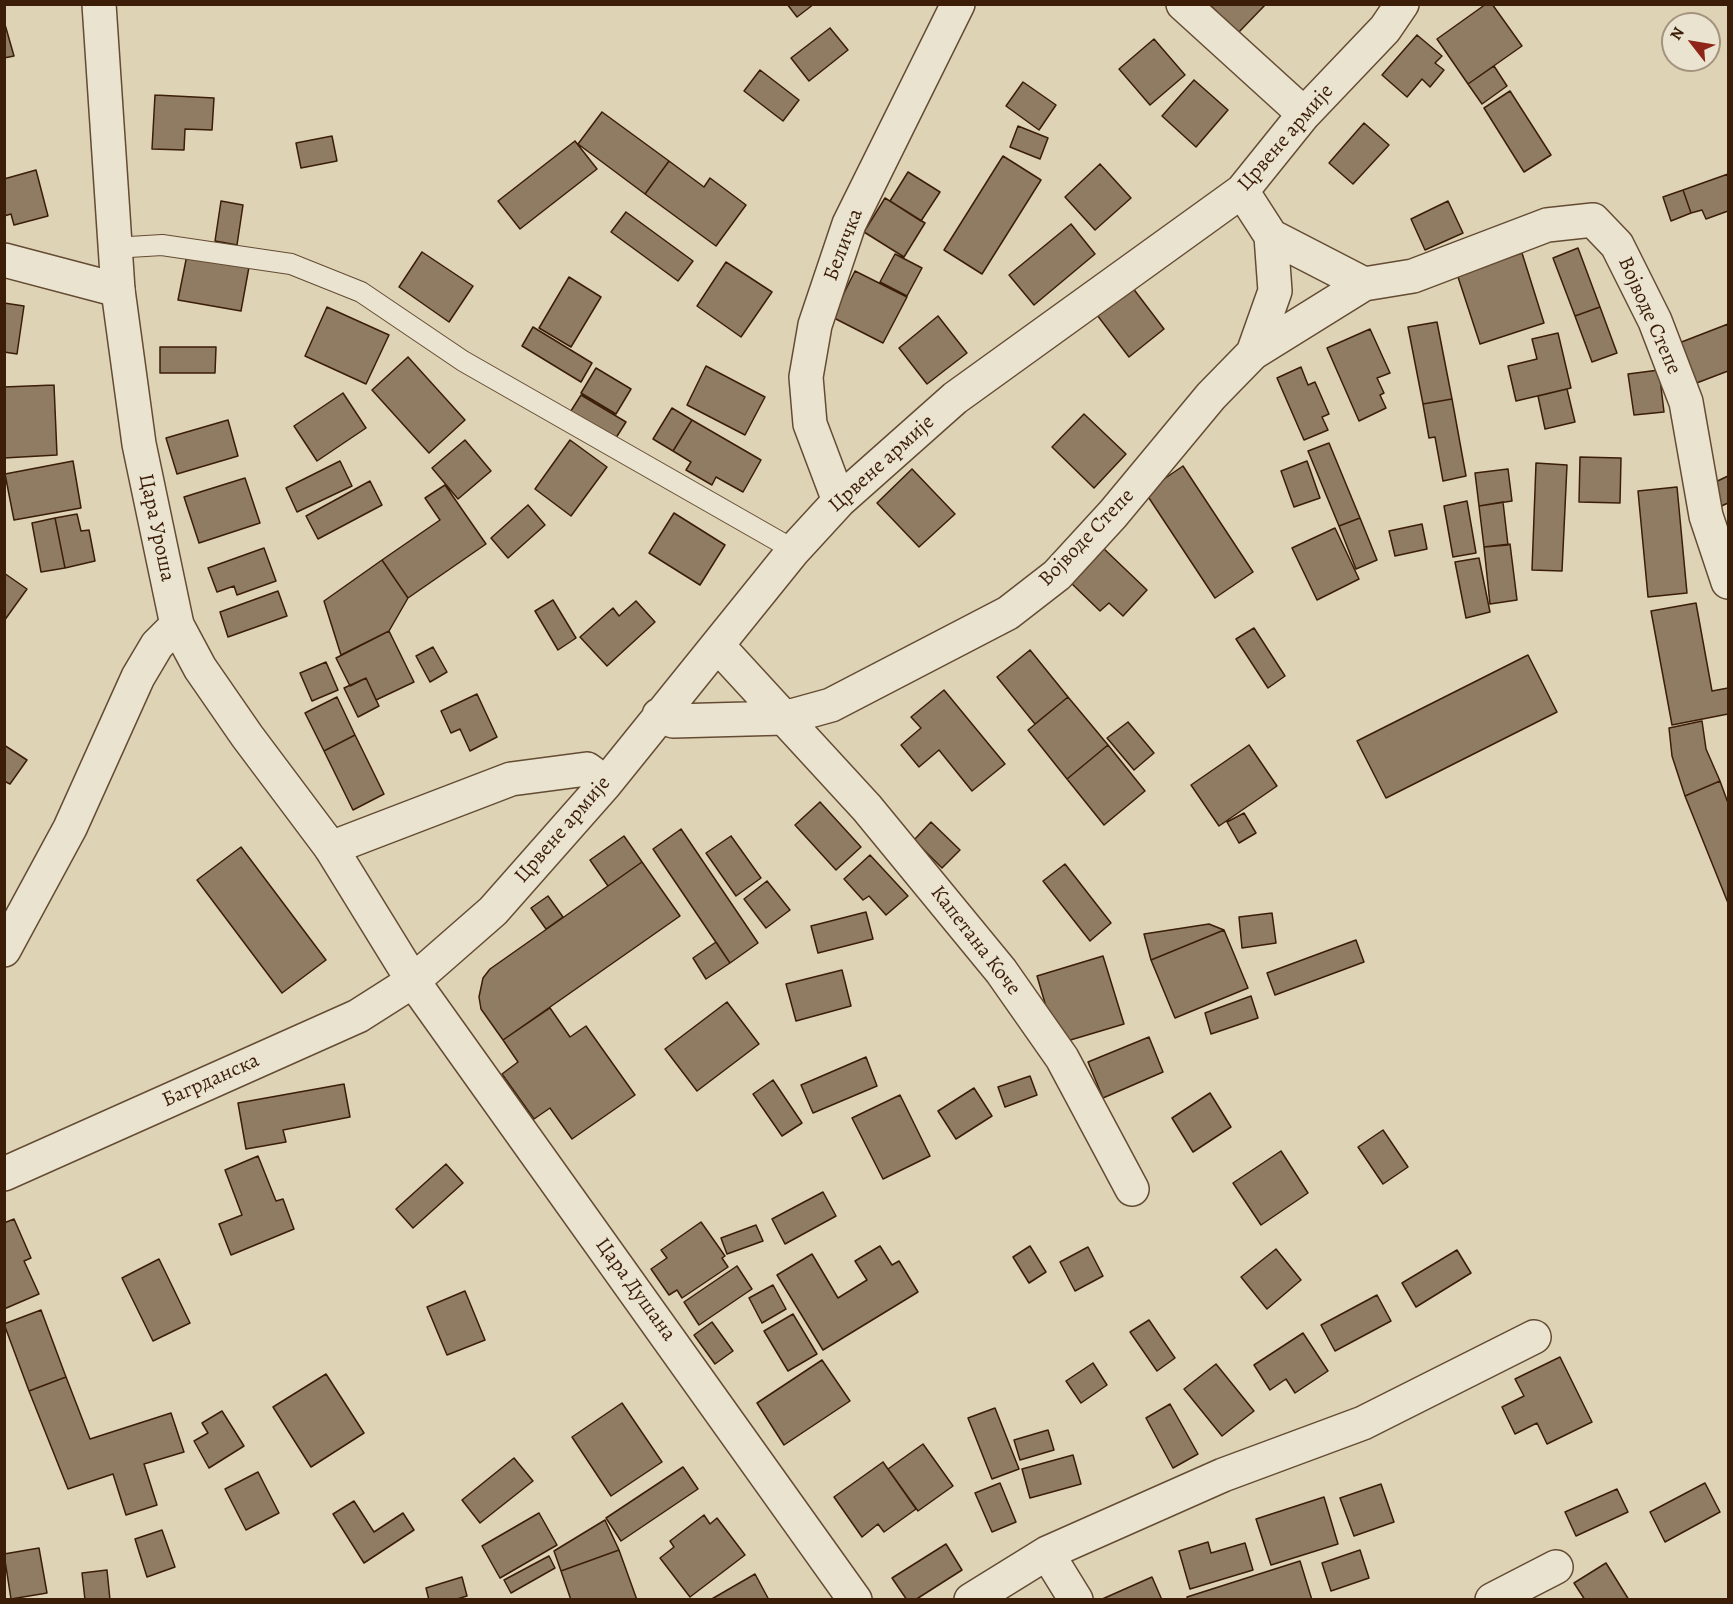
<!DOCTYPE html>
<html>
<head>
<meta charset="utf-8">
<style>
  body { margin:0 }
  #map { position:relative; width:1733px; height:1604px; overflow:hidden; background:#ded4b5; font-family:Alegreya,serif }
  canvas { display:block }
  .frame { position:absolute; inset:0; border:6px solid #3b1d08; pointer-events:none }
  .north { position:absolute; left:1661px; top:12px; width:60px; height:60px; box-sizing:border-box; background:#eae3cf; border:2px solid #a4947f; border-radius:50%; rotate:301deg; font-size:16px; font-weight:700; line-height:24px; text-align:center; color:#3b1d08 }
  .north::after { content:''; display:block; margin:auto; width:21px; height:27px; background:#8f2418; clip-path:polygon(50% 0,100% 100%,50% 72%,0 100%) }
</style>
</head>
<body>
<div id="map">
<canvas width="1733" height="1604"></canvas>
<div class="frame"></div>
<div class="north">N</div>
</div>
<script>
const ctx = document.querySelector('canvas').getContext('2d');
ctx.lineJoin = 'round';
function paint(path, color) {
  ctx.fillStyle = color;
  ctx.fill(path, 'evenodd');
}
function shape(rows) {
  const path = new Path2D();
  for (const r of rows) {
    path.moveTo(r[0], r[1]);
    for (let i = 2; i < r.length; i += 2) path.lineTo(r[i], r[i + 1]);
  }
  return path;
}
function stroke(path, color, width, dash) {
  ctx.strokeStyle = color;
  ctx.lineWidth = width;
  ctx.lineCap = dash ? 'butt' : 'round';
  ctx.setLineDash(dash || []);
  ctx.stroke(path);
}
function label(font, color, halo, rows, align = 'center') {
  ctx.font = font + ' Alegreya,serif';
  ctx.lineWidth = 6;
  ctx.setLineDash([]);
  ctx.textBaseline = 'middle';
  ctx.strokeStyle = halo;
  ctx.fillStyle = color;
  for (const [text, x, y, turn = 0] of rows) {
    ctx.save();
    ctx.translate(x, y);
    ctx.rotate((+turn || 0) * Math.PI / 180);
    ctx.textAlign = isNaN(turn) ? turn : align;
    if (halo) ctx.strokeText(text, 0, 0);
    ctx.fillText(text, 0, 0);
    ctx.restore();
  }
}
const building = shape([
  [787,4,814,4,797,17,787,4],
  [1209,4,1266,4,1238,33,1209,4],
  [1486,4,1492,4,1522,46,1468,84,1437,39,1486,4],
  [4,21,14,56,4,58,4,21],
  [830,28,848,50,809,81,791,58,830,28],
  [1417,35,1442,56,1435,63,1444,70,1430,87,1422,79,1407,97,1382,75,1417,35],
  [1154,39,1185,75,1150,105,1119,69,1154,39],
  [1494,66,1507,86,1482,104,1468,84,1494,66],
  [760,70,799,100,783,121,744,91,760,70],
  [1194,80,1228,110,1196,147,1162,116,1194,80],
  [1023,82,1056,105,1039,130,1006,106,1023,82],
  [1510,91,1551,155,1524,172,1484,108,1510,91],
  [155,95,214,98,212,130,185,129,184,150,152,149,155,95],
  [602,112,669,161,645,194,578,144,602,112],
  [1364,123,1389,145,1353,184,1329,163,1364,123],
  [1018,126,1048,138,1040,159,1010,147,1018,126],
  [332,136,337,161,301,168,296,143,332,136],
  [575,141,597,169,520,229,498,201,575,141],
  [1003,156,1041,180,982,274,944,250,1003,156],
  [669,161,704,187,710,178,746,205,716,246,645,194,669,161],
  [1100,164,1131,198,1095,230,1065,197,1100,164],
  [36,170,48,216,14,225,11,214,4,216,4,179,36,170],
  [908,172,940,192,921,221,890,201,908,172],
  [1728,174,1728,211,1706,219,1702,210,1691,213,1683,190,1728,174],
  [1683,190,1691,213,1671,221,1663,197,1683,190],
  [885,198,925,223,904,257,864,232,885,198],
  [221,201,243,205,237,245,215,241,221,201],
  [1448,201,1463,233,1425,250,1411,219,1448,201],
  [626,212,693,261,678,281,611,232,626,212],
  [1071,224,1095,254,1034,305,1009,275,1071,224],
  [1578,248,1600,307,1575,316,1553,258,1578,248],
  [422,252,473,286,449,322,399,287,422,252],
  [1522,253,1544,323,1480,344,1457,274,1522,253],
  [895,254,922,268,907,296,880,282,895,254],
  [187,255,249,267,241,311,178,300,187,255],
  [726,262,772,292,741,337,697,306,726,262],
  [855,271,907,297,883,343,832,317,855,271],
  [569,277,601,297,571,347,539,328,569,277],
  [1129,283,1164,329,1129,357,1094,311,1129,283],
  [4,303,24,306,17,354,4,352,4,303],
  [327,307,389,335,366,384,305,356,327,307],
  [1600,307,1617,353,1592,362,1575,316,1600,307],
  [938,316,967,353,927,384,899,348,938,316],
  [1437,322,1452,399,1423,404,1408,327,1437,322],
  [1728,324,1728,371,1694,384,1679,343,1728,324],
  [533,327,592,363,581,382,522,346,533,327],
  [1370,329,1390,373,1377,378,1384,393,1380,395,1386,408,1359,421,1327,348,1370,329],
  [1558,333,1571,388,1516,401,1508,366,1537,359,1532,339,1558,333],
  [160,347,216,347,215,373,160,373,160,347],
  [408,357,465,420,429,453,372,390,408,357],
  [706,366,765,397,745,435,687,405,706,366],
  [1301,367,1308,385,1315,382,1329,414,1322,417,1328,430,1304,440,1277,378,1301,367],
  [596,368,631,389,616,414,581,393,596,368],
  [1659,370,1664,412,1634,415,1628,374,1659,370],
  [54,385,57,455,4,458,4,387,54,385],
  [1567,389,1575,422,1545,429,1538,396,1567,389],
  [343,393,366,428,317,461,294,426,343,393],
  [581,395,626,422,614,441,569,414,581,395],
  [1452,399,1466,476,1443,481,1435,437,1429,438,1423,404,1452,399],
  [672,408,692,420,673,451,653,439,672,408],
  [1084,414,1126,454,1094,488,1052,447,1084,414],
  [228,420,238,456,177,474,166,438,228,420],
  [692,420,761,460,743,492,716,477,712,485,686,470,691,462,673,451,692,420],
  [465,440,491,471,458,499,432,468,465,440],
  [570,440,607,467,571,516,535,489,570,440],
  [1329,443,1360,518,1339,526,1308,451,1329,443],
  [1580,457,1621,458,1620,503,1579,502,1580,457],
  [73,461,81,508,14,520,5,474,73,461],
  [340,461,352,486,297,512,286,488,340,461],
  [1307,461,1320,498,1294,507,1281,471,1307,461],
  [1536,463,1567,465,1562,571,1532,570,1536,463],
  [1183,466,1253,572,1215,598,1145,492,1183,466],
  [912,469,955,514,919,547,877,503,912,469],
  [1508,469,1512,501,1479,506,1475,473,1508,469],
  [1728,476,1728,503,1717,508,1707,486,1728,476],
  [245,478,260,523,199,543,184,497,245,478],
  [370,481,382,505,318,539,306,516,370,481],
  [445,485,486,544,408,598,382,560,440,520,425,498,445,485],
  [1677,487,1687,593,1648,597,1638,491,1677,487],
  [1467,501,1476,553,1453,557,1444,506,1467,501],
  [1503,502,1508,545,1484,547,1479,506,1503,502],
  [528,505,545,525,508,558,491,538,528,505],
  [674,513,725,545,700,585,649,553,674,513],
  [77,514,81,531,89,530,95,561,65,568,55,518,77,514],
  [55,518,65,568,41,572,32,523,55,518],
  [1360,518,1377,560,1356,569,1339,526,1360,518],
  [1422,524,1427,549,1395,556,1389,531,1422,524],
  [1335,528,1359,579,1317,600,1292,548,1335,528],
  [1510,544,1517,600,1490,604,1484,547,1510,544],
  [1102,547,1147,590,1123,616,1109,603,1100,611,1069,581,1102,547],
  [264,548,276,581,237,595,234,586,217,592,208,568,264,548],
  [1479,558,1490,612,1466,618,1455,562,1479,558],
  [382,560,408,598,389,631,341,655,324,601,382,560],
  [4,573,27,589,4,621,4,573],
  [278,591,287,616,228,637,220,612,278,591],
  [553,600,576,638,558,650,535,611,553,600],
  [636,601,655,622,607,666,580,637,613,608,619,616,636,601],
  [1696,603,1712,691,1728,688,1728,714,1672,725,1651,611,1696,603],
  [1254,628,1285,676,1268,688,1236,639,1254,628],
  [389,631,414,682,376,700,366,678,350,686,336,658,389,631],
  [433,647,447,672,430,682,416,656,433,647],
  [1030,650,1068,697,1035,724,997,677,1030,650],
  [1528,655,1557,712,1386,798,1357,741,1528,655],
  [326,662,338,690,312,701,300,673,326,662],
  [366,678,379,706,358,717,344,688,366,678],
  [944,690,1005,764,972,791,939,750,919,767,901,745,921,728,911,717,944,690],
  [477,694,497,737,470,751,460,729,451,733,441,711,477,694],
  [337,697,355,735,324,751,305,713,337,697],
  [1068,697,1108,745,1067,779,1028,730,1068,697],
  [1702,721,1706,749,1720,781,1685,796,1672,756,1669,728,1702,721],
  [1128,722,1154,753,1134,770,1107,738,1128,722],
  [355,735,384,794,353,810,324,751,355,735],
  [4,745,27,760,10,784,4,781,4,745],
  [1108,745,1145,791,1104,825,1067,779,1108,745],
  [1249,745,1277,786,1219,826,1191,785,1249,745],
  [1720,781,1728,803,1728,903,1685,796,1720,781],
  [820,802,861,847,836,870,795,825,820,802],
  [1244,813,1256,833,1239,843,1227,822,1244,813],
  [931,822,960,850,942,868,914,840,931,822],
  [681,829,758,943,730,963,653,849,681,829],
  [624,836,642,862,608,886,590,860,624,836],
  [731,836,761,878,736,896,706,853,731,836],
  [241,847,326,960,282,993,197,880,241,847],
  [870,855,908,896,886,915,869,896,863,900,844,879,870,855],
  [642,862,680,916,503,1040,481,1009,479,997,483,978,490,969,642,862],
  [1065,864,1111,923,1090,941,1043,881,1065,864],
  [767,881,790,910,766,928,744,899,767,881],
  [548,896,563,917,546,929,531,908,548,896],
  [866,912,873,939,818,953,811,926,866,912],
  [1272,913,1276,943,1242,948,1239,917,1272,913],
  [1209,924,1224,930,1151,960,1144,934,1209,924],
  [1224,930,1248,988,1175,1018,1151,960,1224,930],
  [1356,940,1364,962,1275,995,1267,973,1356,940],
  [716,942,730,963,706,979,693,958,716,942],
  [1103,956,1124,1024,1057,1044,1037,976,1103,956],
  [842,970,851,1006,796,1021,786,984,842,970],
  [1251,996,1258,1018,1211,1034,1205,1013,1251,996],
  [727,1002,759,1044,697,1091,665,1049,727,1002],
  [550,1008,570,1037,586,1026,635,1095,572,1139,550,1108,534,1119,502,1074,518,1062,503,1040,550,1008],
  [1149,1037,1163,1072,1103,1098,1088,1062,1149,1037],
  [866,1057,877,1086,813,1113,801,1085,866,1057],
  [1030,1076,1037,1095,1005,1107,998,1087,1030,1076],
  [773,1080,802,1123,782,1136,753,1094,773,1080],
  [344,1084,350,1117,283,1130,286,1142,246,1149,238,1103,344,1084],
  [974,1088,992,1116,956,1139,938,1111,974,1088],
  [1210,1093,1231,1127,1193,1152,1172,1118,1210,1093],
  [900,1095,930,1156,883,1179,852,1118,900,1095],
  [1383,1130,1408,1167,1383,1184,1358,1147,1383,1130],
  [1281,1151,1308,1193,1261,1225,1233,1183,1281,1151],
  [258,1156,276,1201,283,1199,294,1229,231,1255,219,1224,242,1215,225,1170,258,1156],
  [446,1164,463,1183,413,1228,396,1209,446,1164],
  [823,1192,836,1216,785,1244,772,1219,823,1192],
  [14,1219,31,1258,24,1261,39,1294,4,1309,4,1223,14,1219],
  [701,1222,725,1256,722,1258,728,1267,682,1298,677,1290,669,1295,651,1269,667,1258,661,1250,701,1222],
  [756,1225,763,1241,727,1254,721,1238,756,1225],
  [880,1246,892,1265,899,1261,918,1292,823,1350,777,1275,812,1254,838,1298,867,1280,855,1261,880,1246],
  [1030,1246,1046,1272,1029,1283,1013,1257,1030,1246],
  [1088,1247,1103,1276,1075,1291,1060,1262,1088,1247],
  [1276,1249,1301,1280,1267,1309,1241,1277,1276,1249],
  [1457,1250,1471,1273,1416,1307,1402,1283,1457,1250],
  [159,1259,190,1323,153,1341,122,1278,159,1259],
  [737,1266,752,1289,699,1325,684,1302,737,1266],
  [773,1285,786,1309,762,1323,749,1298,773,1285],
  [465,1291,485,1340,447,1355,427,1307,465,1291],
  [1377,1295,1391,1321,1335,1351,1321,1325,1377,1295],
  [41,1310,66,1377,29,1391,4,1324,41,1310],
  [793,1314,817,1354,788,1371,764,1331,793,1314],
  [1149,1320,1175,1358,1157,1371,1130,1332,1149,1320],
  [712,1322,733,1351,715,1364,694,1335,712,1322],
  [1303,1333,1328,1371,1295,1393,1286,1379,1270,1390,1254,1365,1303,1333],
  [1560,1357,1592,1422,1547,1444,1537,1423,1515,1434,1502,1407,1524,1396,1515,1379,1560,1357],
  [822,1360,850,1401,784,1445,757,1403,822,1360],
  [1093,1363,1107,1385,1081,1403,1066,1381,1093,1363],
  [1216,1364,1254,1411,1222,1436,1184,1389,1216,1364],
  [326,1374,364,1433,311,1467,273,1407,326,1374],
  [66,1377,90,1439,171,1413,184,1452,144,1464,157,1505,126,1515,113,1474,68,1489,29,1391,66,1377],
  [622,1403,662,1462,611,1496,572,1437,622,1403],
  [1170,1404,1198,1454,1173,1468,1146,1418,1170,1404],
  [995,1408,1019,1469,992,1479,968,1418,995,1408],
  [222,1411,244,1446,209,1468,194,1441,208,1433,202,1423,222,1411],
  [1048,1430,1054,1450,1020,1460,1014,1440,1048,1430],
  [923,1444,953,1486,918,1511,888,1469,923,1444],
  [1073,1455,1081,1484,1030,1498,1022,1469,1073,1455],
  [514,1458,533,1481,480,1523,462,1500,514,1458],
  [883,1462,916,1509,884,1532,878,1524,862,1537,834,1497,883,1462],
  [683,1467,698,1489,621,1541,606,1518,683,1467],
  [258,1472,279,1513,246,1530,225,1489,258,1472],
  [1000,1483,1016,1522,992,1532,975,1493,1000,1483],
  [1705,1483,1720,1512,1665,1542,1650,1512,1705,1483],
  [1381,1484,1394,1522,1354,1536,1340,1498,1381,1484],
  [1617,1489,1628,1512,1576,1536,1565,1512,1617,1489],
  [1324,1497,1338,1544,1271,1565,1256,1519,1324,1497],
  [354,1501,374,1532,403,1513,414,1530,364,1563,333,1514,354,1501],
  [539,1513,557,1545,500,1578,482,1546,539,1513],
  [704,1515,710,1524,717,1518,745,1555,690,1597,660,1558,674,1547,670,1541,704,1515],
  [605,1520,619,1550,561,1571,554,1551,605,1520],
  [162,1530,175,1567,147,1577,135,1539,162,1530],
  [1208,1542,1211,1553,1245,1543,1253,1570,1190,1589,1179,1551,1208,1542],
  [946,1544,962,1570,915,1600,907,1600,892,1578,946,1544],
  [39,1548,47,1593,11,1599,4,1554,39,1548],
  [619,1550,637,1600,571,1600,561,1571,619,1550],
  [1360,1550,1369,1578,1331,1591,1322,1563,1360,1550],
  [549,1556,555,1568,511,1593,504,1580,549,1556],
  [1300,1561,1312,1600,1188,1600,1187,1597,1300,1561],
  [1606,1563,1629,1600,1585,1600,1574,1583,1606,1563],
  [107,1570,110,1600,85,1600,82,1573,107,1570],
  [755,1574,769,1600,710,1600,755,1574],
  [462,1577,467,1596,454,1600,429,1600,426,1588,462,1577],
  [1152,1577,1162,1600,1100,1600,1152,1577]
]);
const service = shape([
  [113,248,162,245,291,264,361,292,463,361,794,550]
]);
const minor = shape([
  [1183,4,1304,114],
  [1271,236,1364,284],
  [4,260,118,290],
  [1253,353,1364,284,1413,276,1547,225,1593,220,1617,245,1655,321,1686,402,1706,516,1728,582],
  [839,501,810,424,806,377,815,325,849,224,958,4],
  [718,646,867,808,1001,971,1062,1058,1132,1189],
  [659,715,673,721,784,718,831,705,1008,613,1057,575,1113,514,1211,396,1253,353,1275,291,1271,236,1242,191],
  [331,848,511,779,587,769,606,783],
  [4,950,70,828,138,677,157,645,177,625],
  [1047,1553,1076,1600],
  [855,1600,413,981,493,911,606,783,794,550,839,501,955,398,1242,191,1304,114,1385,29,1402,4],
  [971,1600,1047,1553,1223,1475,1363,1423,1534,1337],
  [1492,1600,1556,1567]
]);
const tertiary = shape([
  [4,1174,358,1016,413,981,331,848,247,736,200,668,177,625,139,444,118,290,99,4]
]);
const streetNames = [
  ["Црвене армије",1286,138,-49],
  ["Беличка",844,245,-69],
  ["Војводе Степе",1649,316,66],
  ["Црвене армије",882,464,-42],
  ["Цара Уроша",156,528,78],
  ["Војводе Степе",1087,538,-46],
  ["Црвене армије",563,830,-49],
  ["Капетана Коче",975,941,52],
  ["Багрданска",211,1081,-24],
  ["Цара Душана",635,1290,54]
];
paint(building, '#907c62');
stroke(building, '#3b1d08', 1.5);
stroke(service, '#644b33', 22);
stroke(minor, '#644b33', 36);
stroke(tertiary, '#644b33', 36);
stroke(service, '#eae3cf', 20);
stroke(minor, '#eae3cf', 33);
stroke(tertiary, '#eae3cf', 33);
label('21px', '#3b1d08', '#eae3cf', streetNames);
</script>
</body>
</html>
